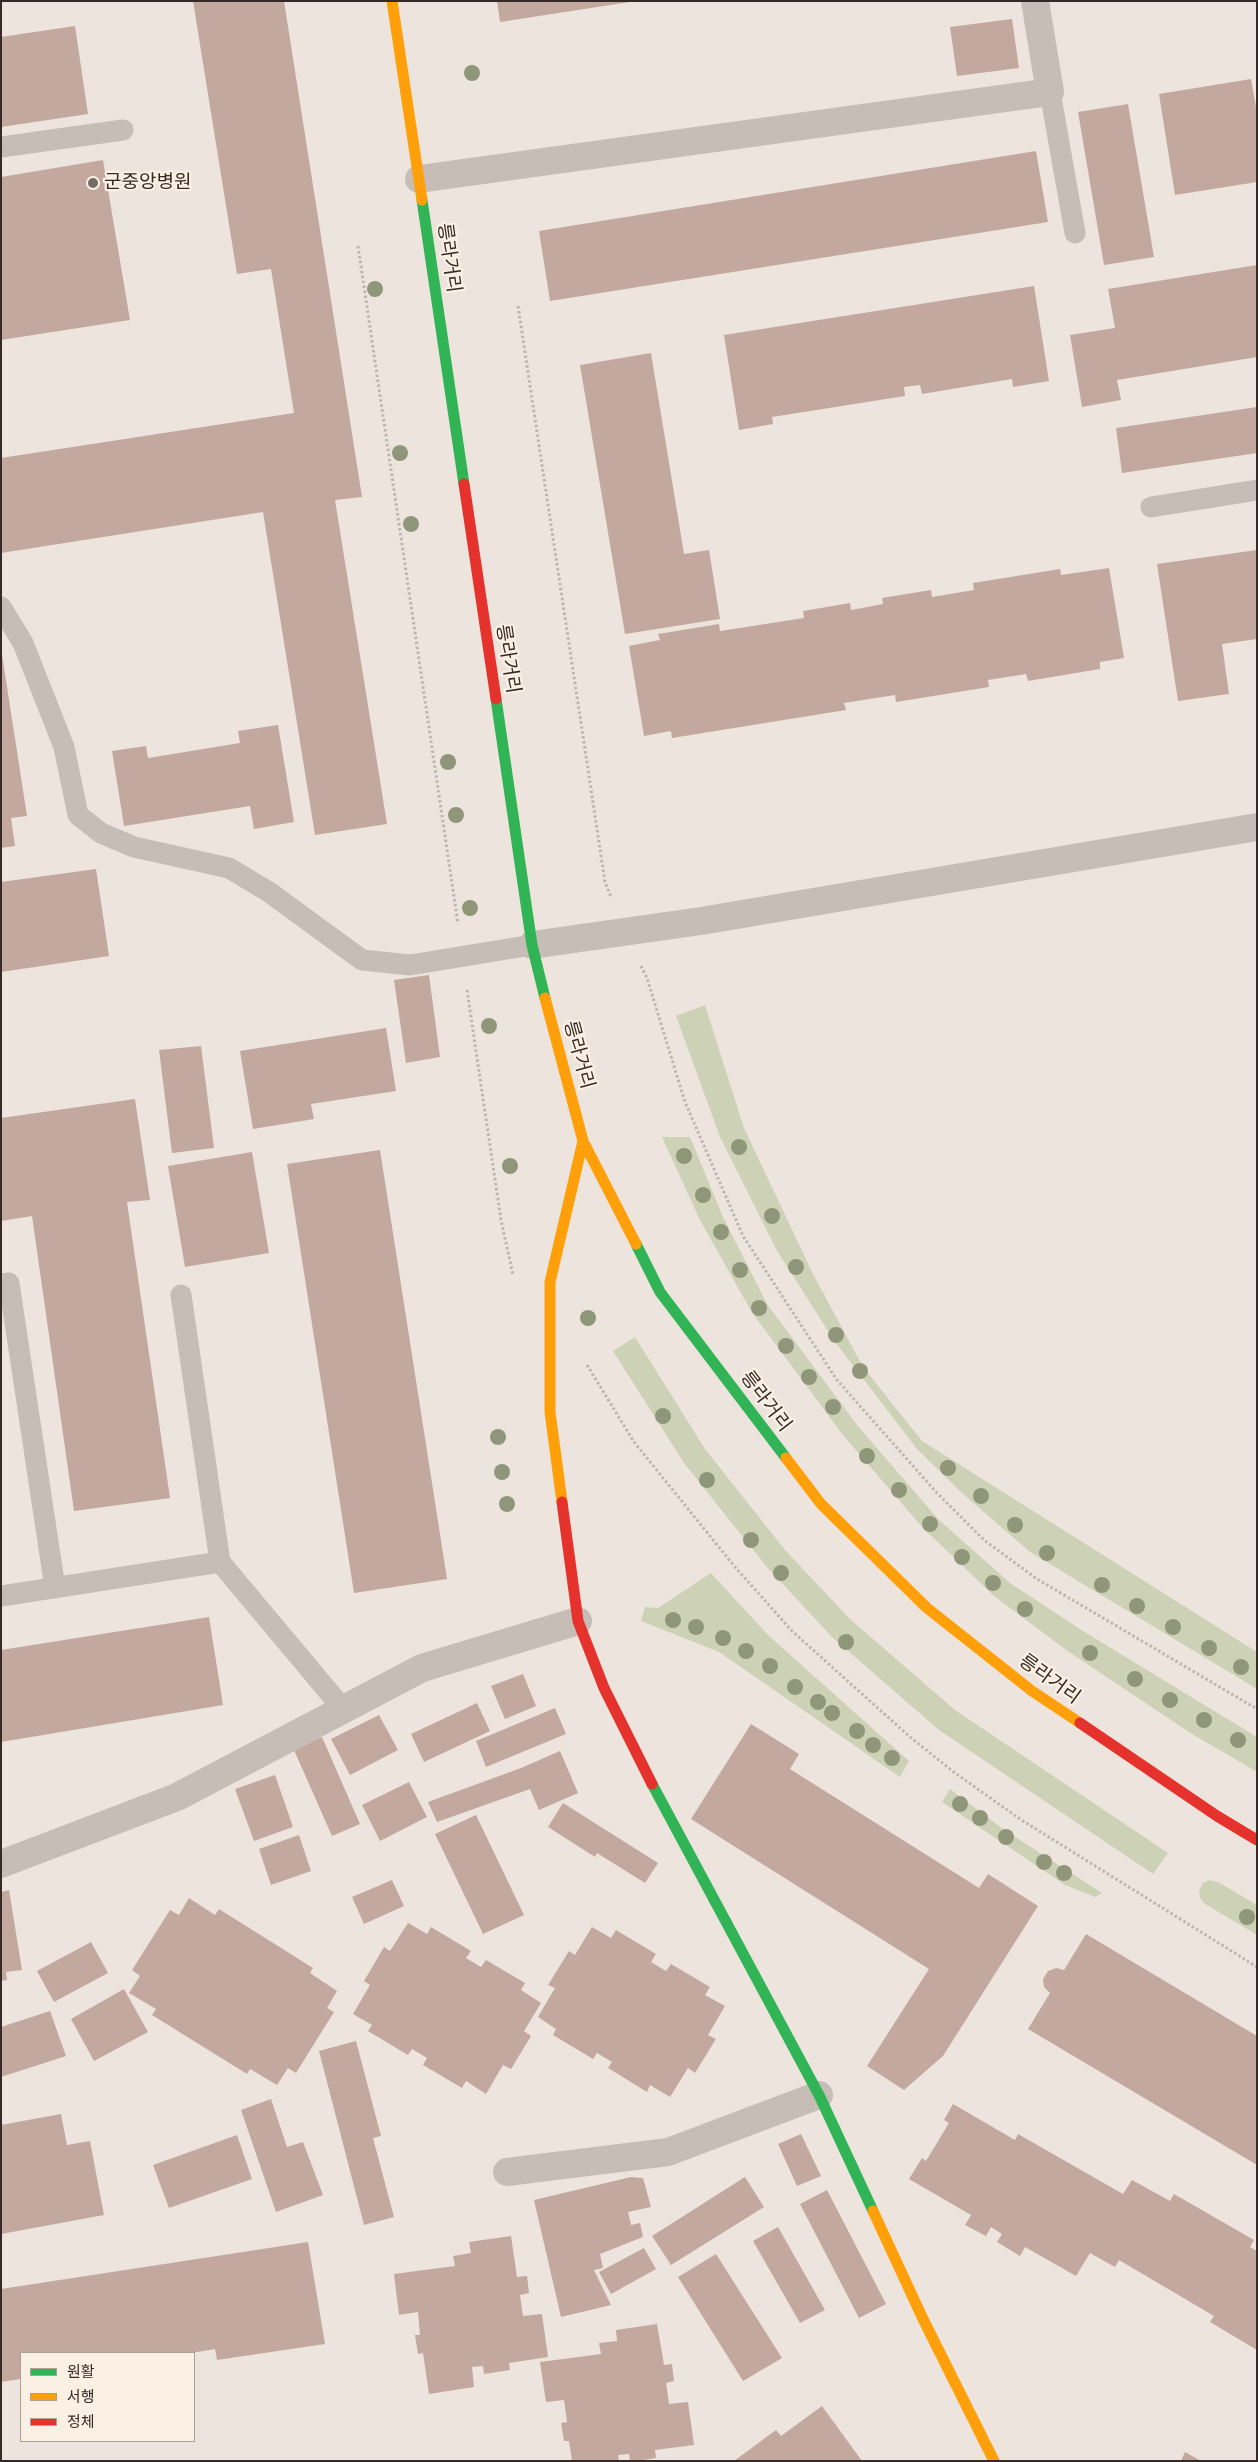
<!DOCTYPE html>
<html>
<head>
<meta charset="utf-8">
<style>
  body { margin:0 }
  #map { position:relative; width:1258px; height:2462px; overflow:hidden; background:#ede5dd; font-family:Jost,"Noto Sans KR",sans-serif }
  canvas { display:block }
  .frame { position:absolute; inset:0; border:2px solid #352a25; pointer-events:none }
  .legend { position:absolute; left:20px; top:2352px; width:175px; height:90px; box-sizing:border-box; background:#faf0e3; border:1px solid #aba197; margin:0; padding:6px 9px; list-style:none; font-size:15px; color:#352a25 }
  .legend li { display:flex; align-items:center; gap:10px; height:25px }
  .legend b { width:25px; border:1px solid #aba197 }
</style>
</head>
<body>
<div id="map">
<canvas width="1258" height="2462"></canvas>
<div class="frame"></div>
<ul class="legend">
<li><b style="height:6px;background:#30b455"></b>원활</li>
<li><b style="height:6px;background:#ff9f0a"></b>서행</li>
<li><b style="height:6px;background:#e5322d"></b>정체</li>
</ul>
</div>
<script>
const ctx = document.querySelector('canvas').getContext('2d');
ctx.lineJoin = 'round';
function paint(path, color) {
  ctx.fillStyle = color;
  ctx.fill(path, 'evenodd');
}
function shape(rows) {
  const path = new Path2D();
  for (const r of rows) {
    path.moveTo(r[0], r[1]);
    for (let i = 2; i < r.length; i += 2) path.lineTo(r[i], r[i + 1]);
  }
  return path;
}
function stroke(path, color, width, dash) {
  ctx.strokeStyle = color;
  ctx.lineWidth = width;
  ctx.lineCap = dash ? 'butt' : 'round';
  ctx.setLineDash(dash || []);
  ctx.stroke(path);
}
function label(font, color, halo, rows, align = 'center') {
  ctx.font = font + ' Jost,"Noto Sans KR",sans-serif';
  ctx.lineWidth = 4.5;
  ctx.setLineDash([]);
  ctx.textBaseline = 'middle';
  ctx.strokeStyle = halo;
  ctx.fillStyle = color;
  for (const [text, x, y, turn = 0] of rows) {
    ctx.save();
    ctx.translate(x, y);
    ctx.rotate((+turn || 0) * Math.PI / 180);
    ctx.textAlign = isNaN(turn) ? turn : align;
    if (halo) ctx.strokeText(text, 0, 0);
    ctx.fillText(text, 0, 0);
    ctx.restore();
  }
}
const green = shape([
  [705,1005,744,1128,813,1274,863,1367,922,1441,1257,1652,1257,1689,1030,1552,962,1493,917,1449,835,1342,776,1249,720,1137,676,1016],
  [662,1137,690,1137,723,1217,767,1304,857,1425,938,1519,1010,1583,1083,1631,1257,1737,1257,1772,1192,1734,1069,1652,994,1596,923,1528,842,1434,751,1311,700,1220],
  [635,1337,705,1449,785,1550,850,1619,955,1710,1168,1853,1153,1874,939,1730,832,1637,766,1566,684,1463,613,1351],
  [711,1573,768,1635,909,1761,900,1777,719,1652,641,1621,645,1607,658,1608],
  [950,1789,1003,1829,1102,1893,1095,1897,1065,1885,942,1802],
  [1210,1880,1218,1882,1257,1905,1257,1935,1205,1904,1200,1898,1199,1891,1203,1883]
]);
const building = shape([
  [193,1,284,1,362,497,335,500,387,824,315,835,263,512,1,553,1,458,294,413,271,269,237,274],
  [497,1,630,1,630,2,500,22],
  [1012,19,1019,68,957,76,950,27],
  [75,26,88,114,1,127,1,37],
  [1251,79,1257,113,1257,182,1175,195,1159,94],
  [1128,104,1154,257,1104,265,1078,112],
  [1036,151,1048,222,550,301,539,231],
  [103,160,130,320,1,340,1,177],
  [1257,265,1257,357,1117,380,1121,400,1082,407,1070,335,1115,328,1108,289],
  [1034,286,1049,381,1013,387,1012,379,922,394,920,385,904,387,905,396,772,417,773,424,739,430,724,335],
  [651,353,684,554,709,550,720,619,625,634,580,365],
  [1257,407,1257,453,1122,473,1116,428],
  [1257,550,1257,639,1222,644,1229,694,1178,701,1157,564],
  [1109,568,1124,658,1100,662,1100,669,1028,681,1026,674,988,680,989,687,896,702,895,695,844,703,846,710,672,738,671,731,644,736,629,646,660,640,658,634,719,624,720,631,804,618,803,611,850,603,851,610,883,604,882,598,931,590,932,597,974,590,973,583,1060,569,1061,575],
  [1,648,27,816,11,818,15,846,1,848],
  [278,725,294,822,254,829,250,806,124,826,112,751,146,746,148,758,240,743,238,731],
  [96,869,109,956,1,972,1,882],
  [429,975,440,1057,406,1063,394,980],
  [386,1028,396,1091,311,1104,314,1119,253,1129,240,1051],
  [201,1046,214,1148,172,1153,159,1050],
  [135,1099,150,1200,127,1202,170,1498,74,1511,32,1216,1,1221,1,1118],
  [380,1150,447,1579,354,1593,287,1164],
  [252,1152,269,1253,185,1267,168,1166],
  [209,1617,223,1705,1,1742,1,1650],
  [523,1674,536,1706,505,1719,491,1686],
  [477,1703,490,1731,424,1762,411,1734],
  [555,1708,566,1734,486,1767,476,1741],
  [379,1715,398,1750,350,1775,331,1739],
  [751,1724,799,1754,790,1769,979,1888,988,1874,1038,1906,943,2056,904,2090,867,2066,929,1969,691,1819],
  [322,1737,360,1824,332,1836,294,1750],
  [560,1751,578,1793,539,1810,530,1789,437,1822,428,1802,521,1768],
  [275,1775,293,1827,254,1841,235,1789],
  [409,1782,427,1817,380,1841,362,1805],
  [563,1803,658,1863,645,1883,597,1853,595,1857,548,1827],
  [476,1815,524,1915,483,1934,435,1834],
  [299,1835,311,1871,271,1885,259,1849],
  [392,1880,404,1906,364,1924,352,1897],
  [9,1890,22,1970,6,1972,7,1980,1,1981,1,1892],
  [189,1898,215,1915,219,1909,313,1968,310,1973,337,1991,327,2008,334,2012,296,2073,288,2068,277,2085,250,2069,247,2074,152,2015,156,2009,129,1993,140,1976,132,1970,170,1910,179,1915],
  [408,1923,427,1934,431,1927,471,1951,466,1958,481,1967,486,1960,525,1983,521,1990,541,2003,524,2031,531,2036,511,2069,503,2065,486,2094,466,2081,462,2088,423,2065,427,2058,412,2049,408,2055,368,2031,372,2025,353,2014,370,1985,364,1981,384,1947,390,1951],
  [592,1927,611,1938,616,1930,656,1954,651,1962,666,1971,671,1964,710,1987,705,1995,725,2006,708,2035,716,2039,695,2073,688,2068,670,2097,650,2085,647,2092,608,2068,612,2062,597,2053,593,2059,553,2035,556,2029,538,2017,555,1988,548,1985,569,1951,575,1955],
  [1086,1934,1257,2036,1257,2165,1028,2029,1050,1993,1044,1987,1043,1979,1048,1971,1056,1968,1064,1970],
  [91,1942,108,1973,54,2002,37,1971],
  [124,1989,148,2032,94,2061,71,2019],
  [50,2011,66,2056,1,2077,1,2027],
  [356,2041,381,2136,373,2138,394,2217,364,2225,319,2051],
  [271,2099,287,2147,303,2142,323,2195,276,2212,241,2110],
  [953,2104,1015,2140,1018,2134,1123,2194,1132,2180,1170,2201,1174,2194,1254,2240,1250,2247,1257,2251,1257,2350,1210,2322,1214,2316,1119,2260,1115,2267,1090,2253,1076,2276,1025,2247,1020,2256,997,2242,1002,2234,991,2227,986,2236,965,2225,971,2215,909,2179,922,2158,926,2161,949,2123,944,2120],
  [61,2114,67,2145,90,2141,104,2215,1,2234,1,2125],
  [801,2134,821,2176,797,2186,778,2144],
  [237,2135,252,2179,169,2208,153,2165],
  [631,2177,643,2178,651,2207,628,2212,631,2225,640,2223,643,2237,600,2254,603,2268,594,2270,611,2305,561,2317,534,2200],
  [745,2177,764,2207,671,2265,652,2236],
  [827,2190,886,2304,859,2318,800,2204],
  [778,2227,825,2310,800,2323,753,2241],
  [511,2236,517,2277,527,2276,529,2293,520,2295,523,2316,542,2314,548,2357,509,2363,510,2370,484,2374,483,2366,472,2367,474,2387,429,2394,423,2353,418,2354,415,2335,420,2335,418,2312,399,2315,394,2274,455,2266,453,2256,471,2253,469,2242],
  [308,2242,325,2344,217,2360,215,2349,191,2353,21,2353,21,2379,1,2382,1,2289],
  [644,2248,656,2269,611,2294,599,2272],
  [716,2254,782,2358,743,2381,678,2277],
  [657,2324,664,2365,672,2364,674,2381,666,2383,669,2404,688,2402,694,2445,655,2450,656,2458,637,2461,630,2461,629,2454,618,2455,619,2461,572,2461,569,2441,564,2441,561,2423,567,2422,564,2400,546,2402,540,2362,601,2354,599,2343,617,2341,616,2330],
  [822,2406,862,2461,734,2461,776,2430,781,2436],
  [1185,2452,1201,2461,1181,2461]
]);
const path = shape([
  [358,246,458,924],
  [518,306,605,882,611,897],
  [641,966,647,978,685,1102,743,1236,837,1380,936,1492,984,1540,1037,1579,1257,1709],
  [467,990,501,1220,513,1275],
  [587,1365,634,1442,735,1567,792,1631,910,1737,955,1773,1020,1819,1257,1967]
]);
const lane = shape([
  [1050,92,1075,233],
  [1,147,123,130],
  [1151,507,1257,490],
  [1,607,23,643,64,747,78,815,101,833,134,847,229,868,269,892,362,960,410,965,532,945],
  [1,1284,9,1283,55,1588],
  [181,1295,220,1562,344,1710],
  [1,1596,220,1562]
]);
const street = shape([
  [419,179,1050,92,1035,1],
  [532,945,701,921,1257,827],
  [1,1864,177,1797,422,1668,578,1621],
  [507,2172,668,2152,819,2095]
]);
const fast = shape([
  [422,200,464,484],
  [496,699,532,945,545,998],
  [636,1244,660,1292,786,1458],
  [652,1784,819,2095,873,2211]
]);
const slow = shape([
  [392,1,422,200],
  [545,998,583,1141,636,1244],
  [786,1458,821,1504,927,1608,1032,1691,1080,1723],
  [562,1502,550,1412,550,1282,583,1141],
  [873,2211,923,2319,994,2461]
]);
const jam = shape([
  [464,484,496,699],
  [562,1502,578,1621,604,1688,652,1784],
  [1080,1723,1217,1816,1257,1840]
]);
const trees = [
  [472,73],
  [375,289],
  [400,453],
  [411,524],
  [448,762],
  [456,815],
  [470,908],
  [489,1026],
  [739,1147],
  [684,1156],
  [510,1166],
  [703,1195],
  [772,1216],
  [721,1232],
  [796,1267],
  [740,1270],
  [759,1308],
  [588,1318],
  [836,1335],
  [786,1346],
  [860,1371],
  [809,1377],
  [833,1407],
  [663,1416],
  [498,1437],
  [867,1456],
  [948,1468],
  [502,1472],
  [707,1480],
  [899,1490],
  [981,1496],
  [507,1504],
  [930,1524],
  [1015,1525],
  [751,1540],
  [1047,1553],
  [962,1557],
  [781,1573],
  [993,1583],
  [1102,1585],
  [1137,1606],
  [1025,1609],
  [673,1620],
  [696,1627],
  [1173,1627],
  [723,1638],
  [846,1642],
  [1209,1648],
  [746,1651],
  [1090,1653],
  [770,1666],
  [1241,1667],
  [1135,1679],
  [795,1687],
  [1170,1700],
  [818,1702],
  [832,1713],
  [1204,1720],
  [857,1731],
  [1238,1740],
  [873,1745],
  [892,1758],
  [960,1804],
  [980,1818],
  [1006,1837],
  [1044,1862],
  [1064,1873],
  [1247,1917]
];
const markers = [
  [93,183,6,"#756b65"]
];
const poiNames = [
  ["군중앙병원",104,183]
];
const streetNames = [
  ["릉라거리",448,258,82],
  ["릉라거리",507,659,81],
  ["릉라거리",578,1055,75],
  ["릉라거리",765,1402,53],
  ["릉라거리",1049,1680,36]
];
paint(green, '#cdd2b6');
paint(building, '#c2a89e');
stroke(path, '#bdb5af', 3, [2.5, 2.5]);
stroke(lane, '#c5bdb6', 21);
stroke(street, '#c5bdb6', 28);
stroke(fast, '#30b455', 11);
stroke(slow, '#ff9f0a', 11);
stroke(jam, '#e5322d', 11);
ctx.fillStyle = '#909679';
for (const [x, y] of trees) {
  ctx.beginPath();
  ctx.arc(x, y, 8, 0, 2 * Math.PI);
  ctx.fill();
}
for (const [x, y, r, color] of markers) {
  const dot = new Path2D();
  dot.arc(x, y, r, 0, 2 * Math.PI);
  ctx.fillStyle = color;
  ctx.fill(dot);
  stroke(dot, '#faf0e3', 2);
}
label('19px', '#352a25', '#faf0e3', poiNames, 'left');
label('19px', '#352a25', '#faf0e3', streetNames);
</script>
</body>
</html>
